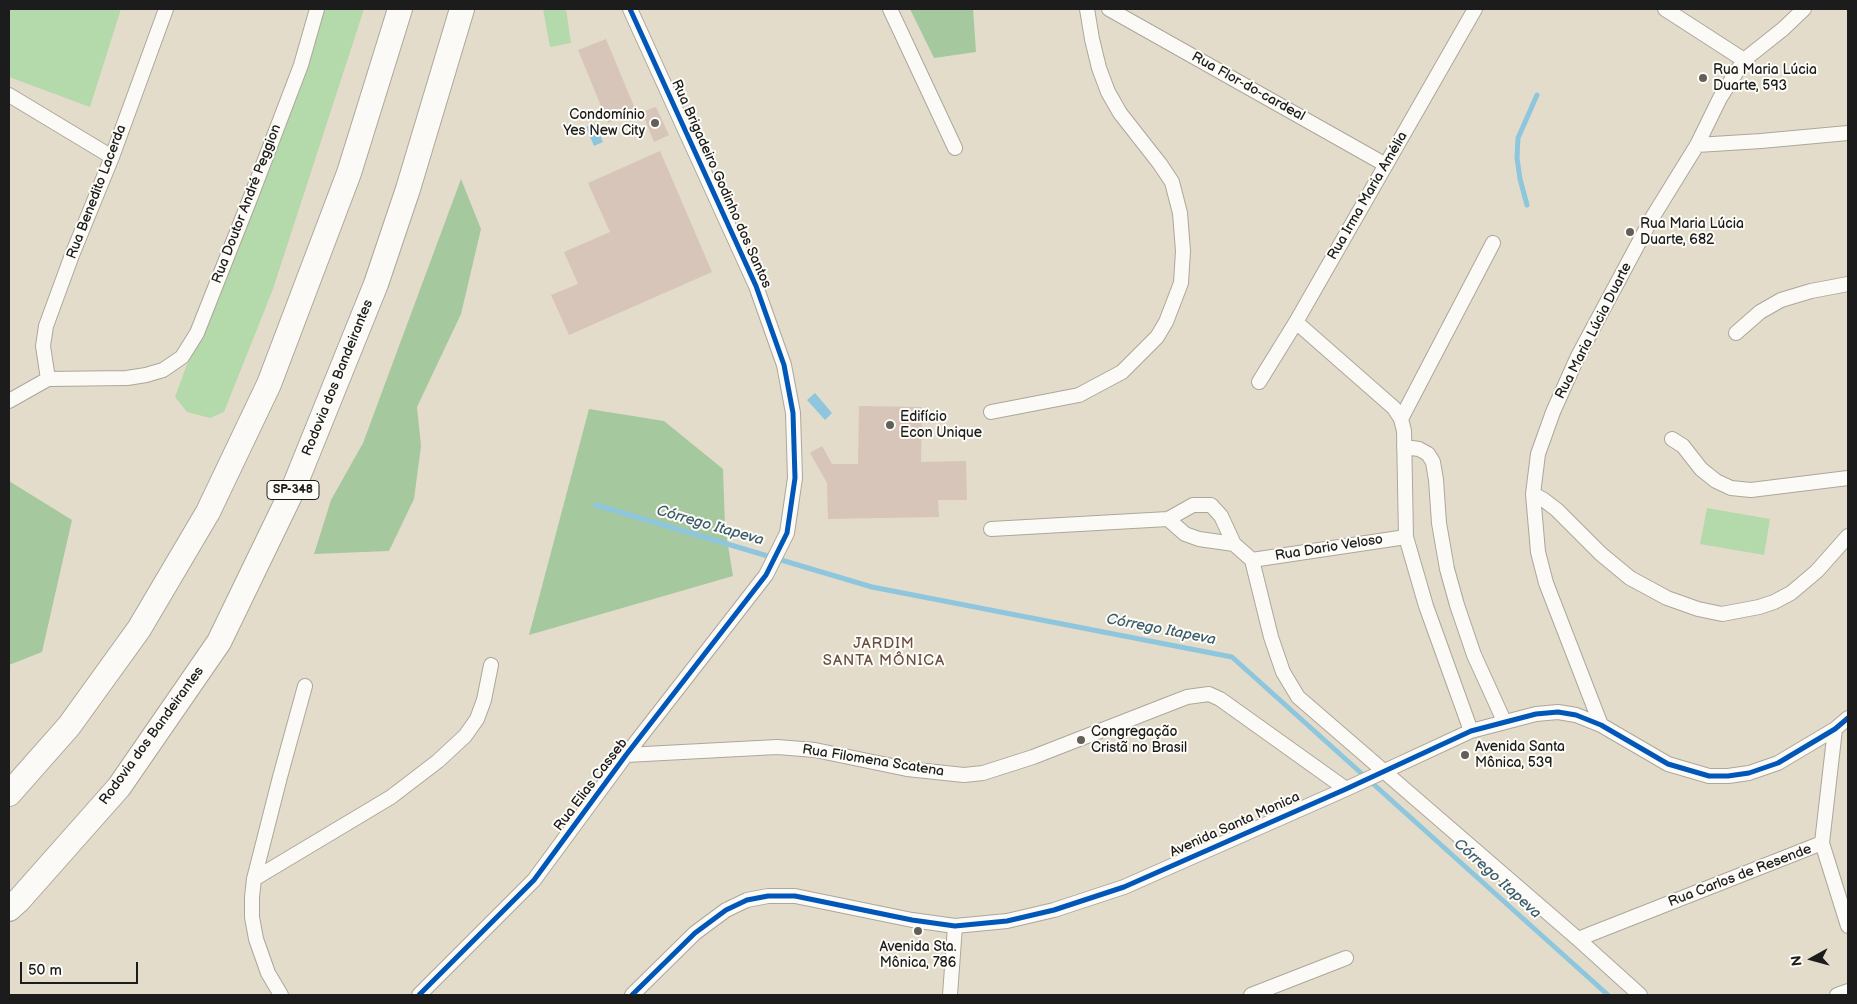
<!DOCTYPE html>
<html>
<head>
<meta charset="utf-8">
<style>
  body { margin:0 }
  #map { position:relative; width:1857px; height:1004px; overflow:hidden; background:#e4dcca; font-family:"Balsamiq Sans",sans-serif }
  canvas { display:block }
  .frame { position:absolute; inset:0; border:10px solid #1c1c1c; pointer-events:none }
  .north { position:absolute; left:1787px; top:934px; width:50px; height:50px; -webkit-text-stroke:4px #fdfcf7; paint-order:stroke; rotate:263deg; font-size:14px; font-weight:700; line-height:20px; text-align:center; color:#1c1c1c }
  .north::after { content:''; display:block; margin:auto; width:18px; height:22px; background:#1c1c1c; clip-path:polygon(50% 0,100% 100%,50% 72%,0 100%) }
  .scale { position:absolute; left:20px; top:962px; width:118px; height:22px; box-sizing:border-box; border:2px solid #1c1c1c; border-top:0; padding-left:6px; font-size:15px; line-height:18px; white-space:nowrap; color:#1c1c1c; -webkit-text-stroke:4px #fdfcf7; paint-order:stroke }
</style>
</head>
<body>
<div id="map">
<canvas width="1857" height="1004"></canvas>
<div class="frame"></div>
<div class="north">N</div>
<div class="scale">50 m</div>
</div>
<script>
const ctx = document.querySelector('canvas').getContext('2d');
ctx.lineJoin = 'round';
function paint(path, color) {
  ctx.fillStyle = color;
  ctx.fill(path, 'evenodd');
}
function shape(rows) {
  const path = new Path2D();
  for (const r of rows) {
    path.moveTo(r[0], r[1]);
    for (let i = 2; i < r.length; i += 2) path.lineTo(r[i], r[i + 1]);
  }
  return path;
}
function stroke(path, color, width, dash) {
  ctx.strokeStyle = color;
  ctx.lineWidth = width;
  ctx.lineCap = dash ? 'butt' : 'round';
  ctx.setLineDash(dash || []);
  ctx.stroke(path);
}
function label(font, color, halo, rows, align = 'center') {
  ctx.font = font + ' "Balsamiq Sans",sans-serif';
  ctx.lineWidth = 4;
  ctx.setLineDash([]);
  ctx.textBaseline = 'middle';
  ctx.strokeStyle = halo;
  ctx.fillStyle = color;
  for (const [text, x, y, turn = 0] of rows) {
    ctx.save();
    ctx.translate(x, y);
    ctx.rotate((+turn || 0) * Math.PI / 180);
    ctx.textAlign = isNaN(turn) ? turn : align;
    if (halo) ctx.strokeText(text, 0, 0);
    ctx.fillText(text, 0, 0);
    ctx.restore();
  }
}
const green = shape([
  [9,9,121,9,90,107,9,77],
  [324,9,364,9,273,289,224,412,210,418,187,412,175,397,186,367,206,326,307,67],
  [543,9,566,9,571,43,550,47],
  [1707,508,1770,519,1764,555,1700,544]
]);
const forest = shape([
  [910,9,973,9,976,52,934,58],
  [461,179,481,229,461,314,417,407,421,446,414,499,389,551,314,554,331,500,363,443],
  [589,409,664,421,723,469,725,527,733,576,529,635],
  [9,481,72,520,42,652,9,665]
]);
const water = shape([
  [595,123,603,142,594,146,586,127],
  [815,393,832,413,825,420,807,400]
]);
const stream = shape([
  [1527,205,1520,179,1517,158,1518,138,1537,95],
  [596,505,872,587,1232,657,1608,995]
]);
const building = shape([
  [606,39,636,111,608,123,578,50],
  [656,107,669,135,654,142,642,112],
  [660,151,712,272,569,335,551,295,578,284,564,252,610,232,588,183],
  [859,406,922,407,921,462,966,461,967,500,938,500,939,517,828,519,827,483,810,453,822,446,832,464,858,464]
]);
const minor = shape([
  [890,9,955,148],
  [1109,9,1386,165],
  [1665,9,1744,60],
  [9,95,112,157],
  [1697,145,1761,141,1848,133],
  [1296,322,1394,408,1401,419,1404,431,1406,537,1426,606,1471,731],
  [1736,333,1760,312,1781,300,1811,291,1848,284],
  [48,379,43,346,46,326,72,255,112,157,166,9],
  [1259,382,1296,322,1475,9],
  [9,401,48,379,127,378,146,375,163,370,182,357,197,333,250,199,301,65,317,9],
  [991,412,1079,395,1122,372,1157,337,1166,322,1181,283,1183,251,1180,213,1172,182,1160,164,1120,113,1108,92,1099,68,1092,39,1087,9],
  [1401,419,1493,243],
  [1672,439,1683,446,1701,469,1716,481,1731,488,1751,490,1848,478],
  [1404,447,1419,449,1428,454,1433,462,1436,480,1439,523,1447,569,1457,605,1474,655,1504,721],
  [1533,494,1544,500,1557,510,1601,554,1630,578,1667,598,1698,609,1722,614,1759,607,1774,602,1791,593,1817,571,1848,536],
  [1168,519,1185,534,1199,539,1234,544],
  [991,529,1168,519,1193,505,1211,505,1221,516,1234,544,1252,560,1271,637,1283,672,1298,697,1578,939,1640,995],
  [1252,560,1406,537],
  [1601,725,1546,583,1538,552,1533,494,1538,454,1553,412,1578,356,1652,218,1697,145,1720,98,1744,60,1783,29,1804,9],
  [1835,729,1822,843,1848,926],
  [626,755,777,747,815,750,907,769,964,775,983,773,1033,757,1187,697,1209,694,1220,699,1346,789],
  [254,879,391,797,438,761,465,736,477,719,484,700,491,665],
  [1578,939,1822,843],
  [281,995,268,973,256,939,252,917,252,897,254,879,280,777,305,686],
  [419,995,534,880,626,755,766,575,787,533,795,478,793,413,784,365,756,286,630,9],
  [632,995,695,933,726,910,747,900,768,896,795,896,912,920,955,926,1007,921,1054,910,1124,887,1346,789,1471,731,1536,714,1558,712,1576,715,1601,725,1668,764,1709,776,1728,776,1749,773,1778,763,1835,729,1848,718],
  [950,995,955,926],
  [1251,995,1346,958],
  [1837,995,1848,991]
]);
const motorway = shape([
  [9,794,69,726,139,629,208,512,269,384,349,173,400,9],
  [9,909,19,900,119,787,219,642,294,487,376,284,408,189,462,9]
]);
const cycleway = shape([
  [419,995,534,880,626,755,766,575,787,533,795,478,793,413,784,365,756,286,630,9],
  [632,995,695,933,726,910,747,900,768,896,795,896,912,920,955,926,1007,921,1054,910,1124,887,1346,789,1471,731,1536,714,1558,712,1576,715,1601,725,1668,764,1709,776,1728,776,1749,773,1778,763,1835,729,1848,718]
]);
const markers = [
  [1703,78,5,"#625f59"],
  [655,123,5,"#625f59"],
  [1630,232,5,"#625f59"],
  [890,425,5,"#625f59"],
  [1081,740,5,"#625f59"],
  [1465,755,5,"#625f59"],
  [918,931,5,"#625f59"]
];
const shields = [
  [293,490,52]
];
const shieldNames = [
  ["SP-348",293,490]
];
const poiNames = [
  ["Rua Maria Lúcia",1713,70],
  ["Duarte, 593",1713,86],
  ["Condomínio",645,115,"right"],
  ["Yes New City",645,131,"right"],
  ["Rua Maria Lúcia",1640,224],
  ["Duarte, 682",1640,240],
  ["Edifício",900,417],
  ["Econ Unique",900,433],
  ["Congregação",1091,732],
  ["Cristã no Brasil",1091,748],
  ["Avenida Santa",1475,747],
  ["Mônica, 539",1475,763],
  ["Avenida Sta.",918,947,"center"],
  ["Mônica, 786",918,963,"center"]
];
const streetNames = [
  ["Rua Flor-do-cardeal",1248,87,29],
  ["Rua Brigadeiro Godinho dos Santos",721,184,66],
  ["Rua Benedito Lacerda",97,192,-69],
  ["Rua Irma Maria Amélia",1368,196,-60],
  ["Rua Doutor André Peggion",247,204,-69],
  ["Rua Maria Lúcia Duarte",1594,331,-63],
  ["Rodovia dos Bandeirantes",338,378,-68],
  ["Rua Dario Veloso",1329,548,-9],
  ["Rodovia dos Bandeirantes",152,736,-54],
  ["Rua Filomena Scatena",873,761,9],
  ["Rua Elias Casseb",591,785,-53],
  ["Avenida Santa Monica",1235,825,-24],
  ["Rua Carlos de Resende",1740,876,-21]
];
const waterNames = [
  ["Córrego Itapeva",710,526,16],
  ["Córrego Itapeva",1161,630,11],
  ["Córrego Itapeva",1497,879,42]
];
const neighbourhoodNames = [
  ["JARDIM",884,644],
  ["SANTA MÔNICA",884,661]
];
paint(green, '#b4d9ab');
paint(forest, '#a5c89f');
paint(water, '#8ec6dd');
stroke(stream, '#8ec6dd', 5);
paint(building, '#d6c5b8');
stroke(minor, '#aca79b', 16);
stroke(motorway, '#aca79b', 26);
stroke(minor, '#fbfaf7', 14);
stroke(motorway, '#fbfaf7', 24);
stroke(cycleway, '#0057b8', 5);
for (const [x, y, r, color] of markers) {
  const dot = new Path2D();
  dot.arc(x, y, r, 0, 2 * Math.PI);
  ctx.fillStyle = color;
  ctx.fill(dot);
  stroke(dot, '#fdfcf7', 2);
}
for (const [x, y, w] of shields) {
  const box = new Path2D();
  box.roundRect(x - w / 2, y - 9.5, w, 19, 4);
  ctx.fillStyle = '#fdfcf7';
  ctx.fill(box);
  stroke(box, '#1c1c1c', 1);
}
label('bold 12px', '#1c1c1c', null, shieldNames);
label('14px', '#1c1c1c', '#fdfcf7', poiNames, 'left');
label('14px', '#1c1c1c', '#fdfcf7', streetNames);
label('italic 15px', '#3b5c6c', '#fdfcf7', waterNames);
ctx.letterSpacing = '1px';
label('15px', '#6a4f45', '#fdfcf7', neighbourhoodNames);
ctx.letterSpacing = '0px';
</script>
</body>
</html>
